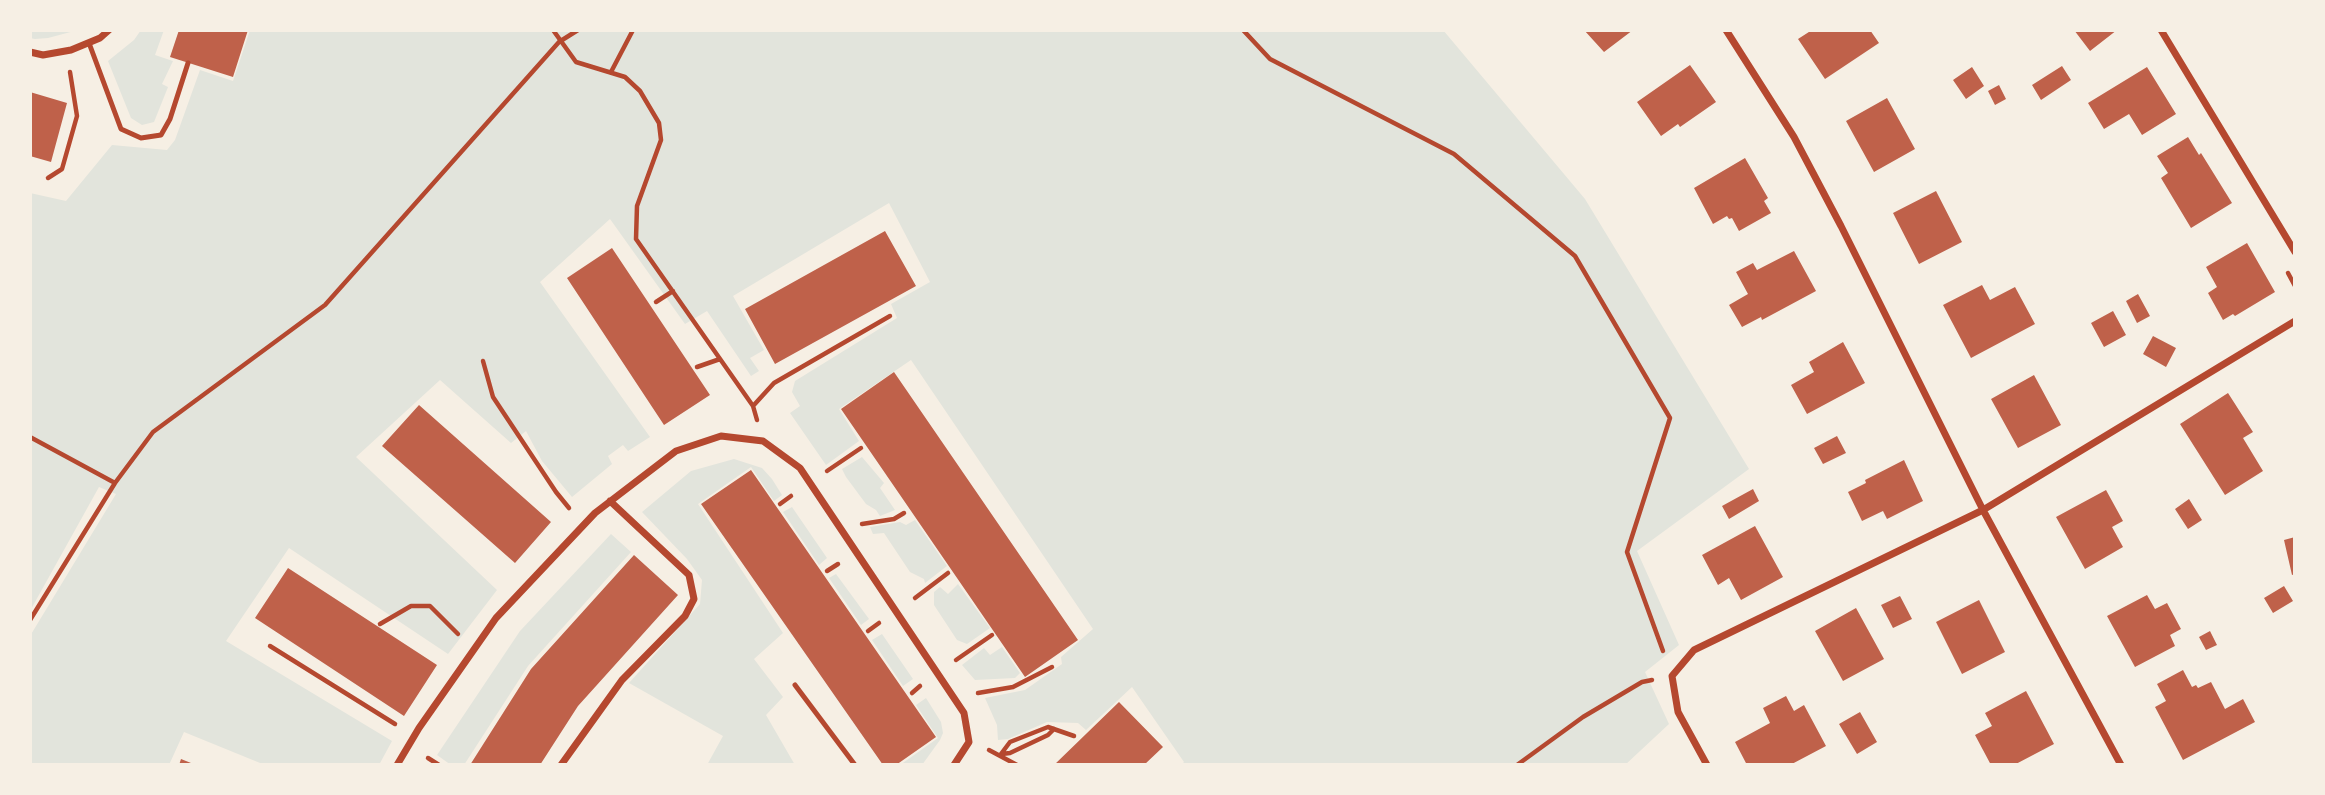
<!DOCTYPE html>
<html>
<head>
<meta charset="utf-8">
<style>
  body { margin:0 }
  #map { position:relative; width:2325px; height:795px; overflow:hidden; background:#f6efe4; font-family:Helvetica,sans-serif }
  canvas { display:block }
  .frame { position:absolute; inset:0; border:32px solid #f6efe4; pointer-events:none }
</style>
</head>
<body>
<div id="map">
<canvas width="2325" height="795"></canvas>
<div class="frame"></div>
</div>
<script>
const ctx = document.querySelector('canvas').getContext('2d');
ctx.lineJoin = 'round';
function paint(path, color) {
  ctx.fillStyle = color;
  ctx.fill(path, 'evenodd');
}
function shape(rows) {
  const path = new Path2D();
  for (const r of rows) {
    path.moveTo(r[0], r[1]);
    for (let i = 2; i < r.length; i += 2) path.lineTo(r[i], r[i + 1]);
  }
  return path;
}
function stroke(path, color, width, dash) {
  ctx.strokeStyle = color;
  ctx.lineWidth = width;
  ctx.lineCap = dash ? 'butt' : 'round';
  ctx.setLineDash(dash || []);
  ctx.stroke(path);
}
const green = shape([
  [30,30,78,30,48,38,35,39,30,38],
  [141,30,164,30,155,55,173,61,162,84,168,87,154,122,142,125,131,118,108,61,134,40],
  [250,30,1443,30,1585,199,1749,469,1637,551,1679,645,1645,672,1669,724,1625,765,1181,765,1184,762,1132,687,1086,730,1078,723,1047,722,1008,739,998,740,997,725,985,698,1025,690,1062,664,1061,657,1093,629,911,360,839,409,859,441,826,465,790,413,800,406,792,392,795,381,897,318,891,304,930,282,889,203,733,296,764,350,750,358,759,371,751,376,707,311,685,324,610,219,540,282,650,437,628,451,623,445,608,456,612,464,572,497,542,461,526,431,511,443,440,380,356,457,497,590,448,654,289,548,226,641,392,741,379,765,265,765,184,732,169,765,30,765,30,636,116,494,99,487,30,611,30,193,66,201,112,145,167,150,175,140,200,70,233,81],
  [862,457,884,483,880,488,895,510,880,516,876,510,866,504,846,477,842,469],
  [734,459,762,468,772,479,782,495,774,501,751,467,698,504,783,633,754,659,783,697,766,715,795,765,707,765,723,736,629,683,700,604,702,580,687,559,642,512,691,471],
  [792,507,827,558,819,565,783,512],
  [915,520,947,566,925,583,924,579,910,572,884,533,873,534,870,527,900,522,906,525],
  [611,534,631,552,528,666,464,765,451,765,437,755,520,631],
  [836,574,869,619,861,625,829,578],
  [958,584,990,628,967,644,957,640,934,605,934,592,940,587,948,594],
  [882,634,913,679,903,686,872,640],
  [1002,647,1020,673,1015,678,975,680,962,665,984,648,990,655],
  [926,698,941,722,943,733,940,740,922,765,900,765,938,738,916,705]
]);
const building = shape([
  [179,30,248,30,233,77,170,57],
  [1584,30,1633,30,1604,52],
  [1812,30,1870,30,1879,43,1825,79,1798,39],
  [2074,30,2117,30,2090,51],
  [1690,65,1716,102,1680,127,1678,124,1661,136,1637,102],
  [2062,66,2071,80,2041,100,2032,85],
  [1972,67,1984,86,1966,99,1953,80],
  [2147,67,2176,114,2142,135,2129,114,2104,129,2088,103],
  [1999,85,2006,99,1995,105,1988,91],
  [30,92,67,103,51,162,30,156],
  [1887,98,1915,149,1874,172,1846,121],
  [2188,137,2199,155,2201,153,2232,203,2191,228,2161,178,2168,173,2157,156],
  [1745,158,1768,198,1764,201,1771,213,1739,231,1732,218,1729,219,1727,216,1713,224,1694,188],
  [1936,191,1962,242,1919,264,1893,213],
  [885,231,916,286,775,364,745,309],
  [2247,243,2275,292,2235,316,2233,314,2223,320,2208,293,2217,287,2206,267],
  [612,248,710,395,664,425,567,278],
  [1794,251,1816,291,1762,320,1761,317,1742,327,1729,305,1748,294,1736,272,1753,263,1757,270],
  [1982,285,1990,300,2015,287,2035,324,1971,358,1943,305],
  [2138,294,2150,316,2137,323,2126,301],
  [2113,311,2126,335,2104,347,2091,323],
  [2153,336,2176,348,2166,367,2143,354],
  [1843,342,1865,383,1807,414,1791,385,1814,372,1809,362],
  [894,372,1078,640,1025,677,841,409],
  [2034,375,2061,425,2018,448,1991,399],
  [2228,393,2253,432,2243,438,2263,471,2225,495,2180,424],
  [419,405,551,522,515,563,382,446],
  [1837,436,1846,453,1823,464,1814,448],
  [1904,460,1923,501,1887,519,1883,511,1862,521,1848,492,1866,483,1865,480],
  [751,470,936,737,896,765,883,765,701,504],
  [1753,489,1759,501,1729,519,1722,506],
  [2106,490,2123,521,2112,527,2123,547,2085,569,2056,517],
  [2189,499,2202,520,2188,529,2175,509],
  [1755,526,1783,577,1741,600,1729,578,1718,585,1702,555],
  [2295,537,2295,574,2292,575,2284,540],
  [634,555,678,595,578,706,540,765,470,765,531,669],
  [288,568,437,665,404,716,255,618],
  [2284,586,2293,601,2273,613,2264,598],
  [2147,595,2155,609,2167,603,2181,629,2170,635,2175,646,2135,667,2107,616],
  [1900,596,1912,619,1893,628,1881,605],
  [1979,600,2005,652,1962,674,1936,622],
  [1856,608,1884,659,1843,681,1815,631],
  [2210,631,2217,645,2206,650,2199,637],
  [2183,670,2192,687,2196,685,2198,688,2211,682,2225,709,2243,699,2255,722,2183,760,2155,707,2166,701,2157,684],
  [2026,691,2054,744,2014,765,2012,763,1991,765,1975,735,1992,726,1985,713],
  [1786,696,1794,711,1804,705,1826,746,1790,765,1747,765,1735,742,1770,723,1763,708],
  [1119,702,1163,747,1144,765,1054,765],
  [1860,712,1877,742,1857,754,1839,724],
  [181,759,196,765,179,765]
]);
const path = shape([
  [553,30,576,62,625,77,640,91,659,123,661,140,637,206,636,239,753,406,757,420],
  [1243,30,1270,59,1454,154,1575,256,1670,418,1627,552,1663,651],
  [611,72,633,30],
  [48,178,62,169,77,116,70,72],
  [2288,273,2295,286],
  [656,302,673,291],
  [483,361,493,397,556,492,569,508],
  [697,367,720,359],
  [753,406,774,383,890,316],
  [30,437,115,483],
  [827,471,861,448],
  [780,504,791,496],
  [862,524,894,519,904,513],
  [827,571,838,564],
  [915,598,948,573],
  [30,620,115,483,153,432,325,305,559,42,578,30],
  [380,624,411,606,430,606,458,634],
  [868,631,879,623],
  [270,646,395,724],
  [956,660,992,635],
  [912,693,920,686],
  [978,693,1013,687,1052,667],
  [989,750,1017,765],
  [1001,754,1010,742,1048,727,1074,736],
  [1002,754,1010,753,1048,735,1054,729],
  [428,758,439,765],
  [1517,765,1583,717,1642,682,1652,680]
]);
const service = shape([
  [89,43,121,129,141,138,161,135,170,119,188,63],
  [795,685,855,765]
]);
const minor = shape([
  [1726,30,1794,137,1841,226,1983,510,2121,765],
  [2161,30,2295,252],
  [30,52,43,55,71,50,100,38,109,30],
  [397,765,419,728,496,618,595,513,676,451,721,436,763,441,800,468,964,713,969,742,954,765],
  [561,765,622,680,685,616,694,599,689,575,610,501],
  [1707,765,1678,712,1672,676,1694,650,1983,510,2295,321]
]);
paint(green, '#e2e4dc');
paint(building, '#bf614a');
stroke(path, '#b5482f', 4.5);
stroke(service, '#b5482f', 5);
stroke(minor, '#b5482f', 7);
</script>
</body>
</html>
